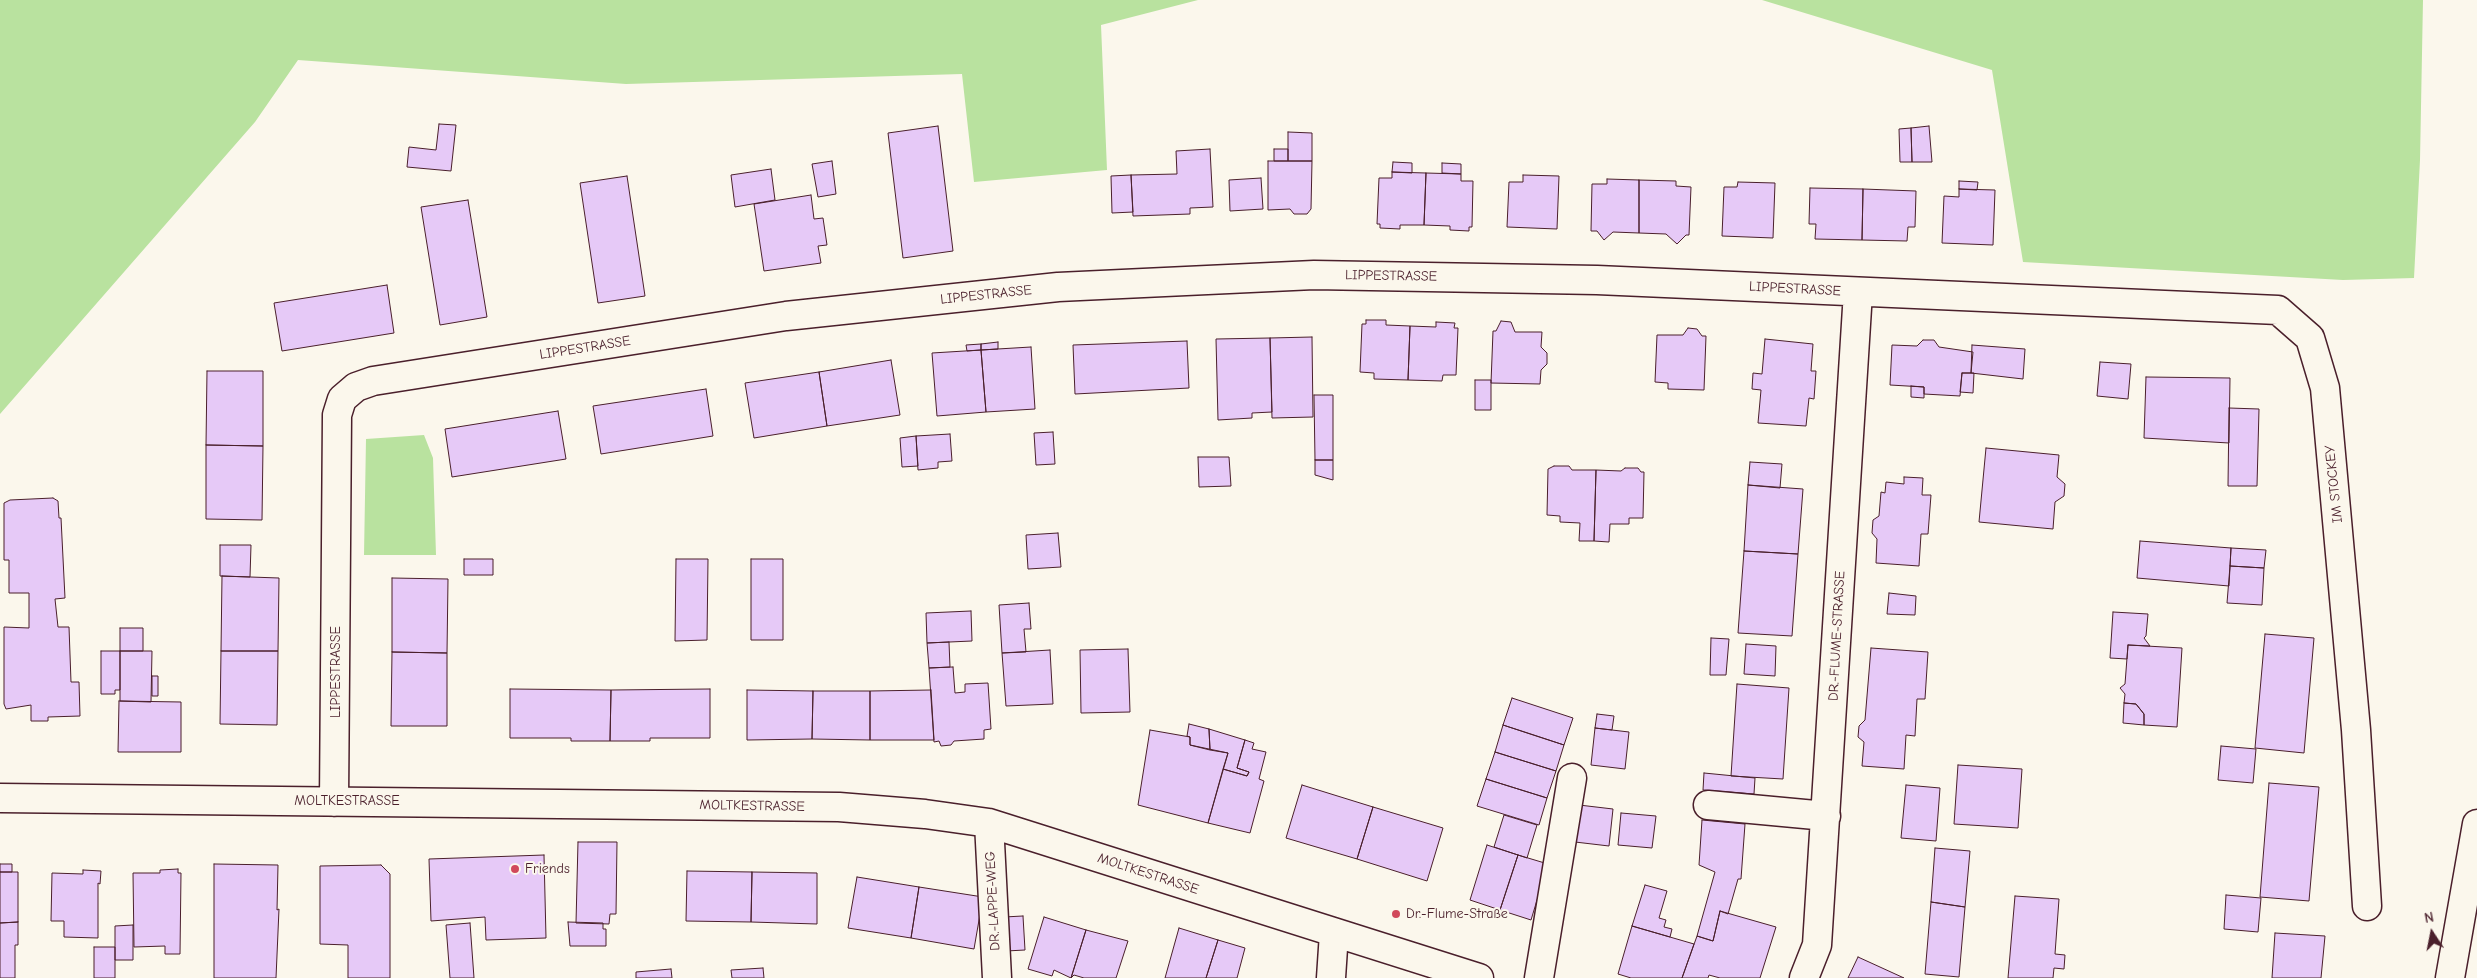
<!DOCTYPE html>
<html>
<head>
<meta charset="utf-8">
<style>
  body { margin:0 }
  #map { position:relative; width:2477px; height:978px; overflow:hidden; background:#fbf7ec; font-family:"Comic Neue",sans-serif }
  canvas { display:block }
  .north { position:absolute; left:2407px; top:908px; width:50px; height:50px; -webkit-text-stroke:4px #fbf7ec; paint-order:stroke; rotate:349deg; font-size:14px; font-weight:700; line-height:20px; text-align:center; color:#4a1f2b }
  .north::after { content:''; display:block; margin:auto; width:18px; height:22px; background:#4a1f2b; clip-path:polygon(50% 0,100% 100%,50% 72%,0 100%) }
</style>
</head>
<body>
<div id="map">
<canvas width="2477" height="978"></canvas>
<div class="north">N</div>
</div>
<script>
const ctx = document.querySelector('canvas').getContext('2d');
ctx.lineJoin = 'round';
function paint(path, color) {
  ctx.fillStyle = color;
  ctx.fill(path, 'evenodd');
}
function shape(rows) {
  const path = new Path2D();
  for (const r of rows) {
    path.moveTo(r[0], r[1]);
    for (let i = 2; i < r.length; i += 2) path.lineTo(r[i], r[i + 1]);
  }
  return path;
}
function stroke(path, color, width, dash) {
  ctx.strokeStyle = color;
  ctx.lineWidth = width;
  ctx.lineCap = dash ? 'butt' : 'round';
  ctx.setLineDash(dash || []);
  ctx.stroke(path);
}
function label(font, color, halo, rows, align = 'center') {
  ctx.font = font + ' "Comic Neue",sans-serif';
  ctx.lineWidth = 4;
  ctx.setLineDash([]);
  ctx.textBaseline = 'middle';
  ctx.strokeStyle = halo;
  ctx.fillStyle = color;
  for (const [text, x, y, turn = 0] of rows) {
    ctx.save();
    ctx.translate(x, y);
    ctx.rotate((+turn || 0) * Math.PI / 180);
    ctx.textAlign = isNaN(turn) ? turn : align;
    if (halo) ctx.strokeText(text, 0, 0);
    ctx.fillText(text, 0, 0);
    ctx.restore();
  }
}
const green = shape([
  [0,0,1198,0,1101,25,1107,170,974,182,962,74,626,84,298,60,255,122,0,414],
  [1762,0,2423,0,2420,160,2414,278,2343,280,2023,262,1992,70],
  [424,435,433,458,436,555,364,555,366,439]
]);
const building = shape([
  [439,124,456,125,451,171,407,167,409,147,436,150,439,124],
  [938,126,953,251,903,258,888,133,938,126],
  [1929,126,1932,162,1912,162,1911,128,1929,126],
  [1911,128,1912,162,1900,162,1899,129,1911,128],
  [1288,132,1312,133,1312,161,1288,161,1288,132],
  [1210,149,1213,207,1190,208,1190,214,1133,216,1131,175,1177,174,1176,151,1210,149],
  [1274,149,1288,149,1288,161,1274,161,1274,149],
  [832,161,836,194,818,197,812,164,832,161],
  [1268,161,1312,161,1311,209,1307,214,1294,214,1290,209,1268,210,1268,161],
  [1393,162,1412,163,1412,173,1392,172,1393,162],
  [1442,163,1461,164,1461,174,1442,173,1442,163],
  [771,169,775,200,735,207,731,175,771,169],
  [1392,172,1426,173,1424,225,1400,225,1400,229,1380,228,1380,224,1377,224,1379,178,1392,178,1392,172],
  [1426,173,1461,174,1461,181,1473,181,1472,227,1469,227,1469,231,1450,230,1450,226,1424,225,1426,173],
  [1131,175,1133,212,1112,213,1111,176,1131,175],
  [1523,175,1559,176,1557,229,1507,227,1509,182,1523,182,1523,175],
  [627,176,645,296,598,303,580,183,627,176],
  [1261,178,1263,209,1230,211,1229,180,1261,178],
  [1607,179,1639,180,1639,233,1613,232,1604,240,1597,231,1591,231,1592,184,1607,184,1607,179],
  [1639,180,1676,181,1676,186,1691,187,1689,235,1686,235,1677,244,1666,234,1639,233,1639,180],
  [1959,181,1978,182,1977,190,1959,189,1959,181],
  [1738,182,1775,183,1773,238,1722,236,1724,187,1737,187,1738,182],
  [1810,188,1863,189,1862,240,1815,239,1816,224,1809,224,1810,188],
  [1863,189,1916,191,1915,227,1908,227,1907,241,1862,240,1863,189],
  [1959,189,1995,190,1993,245,1942,243,1944,196,1959,197,1959,189],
  [811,195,814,219,823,218,827,245,818,246,821,263,764,271,754,204,811,195],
  [468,200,487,317,440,325,421,207,468,200],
  [387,285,394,333,282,351,274,303,387,285],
  [1366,320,1386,320,1386,325,1410,326,1408,380,1374,379,1374,373,1360,372,1362,324,1366,324,1366,320],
  [1501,321,1511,322,1515,332,1542,332,1541,347,1547,353,1547,364,1541,370,1540,384,1491,383,1493,331,1496,331,1501,321],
  [1436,322,1455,323,1454,328,1458,328,1456,375,1443,375,1442,381,1408,380,1410,326,1436,327,1436,322],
  [1688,328,1697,329,1702,336,1706,336,1704,390,1668,389,1668,383,1655,382,1657,335,1683,335,1688,328],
  [1312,337,1313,417,1272,418,1270,338,1312,337],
  [1270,338,1272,412,1252,413,1252,418,1218,420,1216,339,1270,338],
  [1765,339,1813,344,1811,371,1816,371,1814,399,1809,398,1806,426,1758,423,1761,390,1752,389,1753,373,1762,374,1765,339],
  [1923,340,1934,340,1939,347,1973,352,1971,373,1962,373,1960,396,1924,394,1924,387,1890,385,1892,345,1917,346,1923,340],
  [1187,341,1189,388,1075,394,1073,345,1187,341],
  [998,342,998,349,981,350,981,344,998,342],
  [981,344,981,350,967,351,966,345,981,344],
  [1972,345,2025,349,2023,379,1971,373,1972,345],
  [1031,347,1035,409,986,412,981,350,1031,347],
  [981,350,986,412,937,416,932,353,981,350],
  [891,360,900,415,827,426,819,372,891,360],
  [2100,362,2131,364,2128,399,2097,396,2100,362],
  [207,371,263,371,263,446,206,445,207,371],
  [819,372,827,426,754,438,745,383,819,372],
  [1962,373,1974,373,1973,393,1960,392,1962,373],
  [2146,377,2230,378,2229,443,2144,438,2146,377],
  [1475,380,1491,380,1491,410,1475,410,1475,380],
  [1911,386,1924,387,1924,398,1911,397,1911,386],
  [706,389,713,436,601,454,593,406,706,389],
  [1314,395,1333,395,1333,460,1315,460,1314,395],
  [2229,408,2259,409,2257,486,2228,486,2229,408],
  [558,411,566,459,452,477,445,429,558,411],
  [1053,432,1055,464,1036,465,1034,433,1053,432],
  [950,434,952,461,938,462,938,468,918,470,916,436,950,434],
  [916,436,918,466,902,467,900,438,916,436],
  [206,445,263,446,262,520,206,519,206,445],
  [1986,448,2059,455,2057,477,2065,484,2064,496,2055,502,2053,529,1979,522,1986,448],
  [1198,457,1229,457,1231,486,1199,487,1198,457],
  [1315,460,1333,460,1333,480,1315,475,1315,460],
  [1750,462,1782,464,1780,488,1748,485,1750,462],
  [1554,466,1569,466,1572,470,1596,470,1594,541,1579,541,1580,523,1560,522,1560,516,1547,515,1548,469,1554,466],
  [1625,468,1638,468,1641,472,1644,472,1643,518,1629,518,1629,524,1610,524,1609,542,1594,541,1596,470,1621,471,1625,468],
  [1904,477,1923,478,1922,495,1931,495,1928,534,1921,534,1919,566,1876,563,1877,539,1872,533,1873,520,1879,516,1881,492,1885,493,1886,482,1904,484,1904,477],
  [1748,485,1803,489,1798,554,1744,551,1748,485],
  [53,498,58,501,59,518,61,518,65,598,55,599,58,627,69,627,71,682,79,682,80,716,48,717,48,721,31,721,31,705,6,709,4,704,4,627,29,628,29,593,9,593,9,560,4,560,4,503,10,500,53,498],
  [1058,533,1061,567,1028,569,1026,535,1058,533],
  [2140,541,2231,548,2229,586,2137,578,2140,541],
  [220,545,251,545,250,577,220,576,220,545],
  [2231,548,2266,550,2264,568,2230,566,2231,548],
  [1744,551,1798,554,1792,636,1738,633,1744,551],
  [464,559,493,559,493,575,464,575,464,559],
  [676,559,708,559,707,640,675,641,676,559],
  [751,559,783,559,783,640,751,640,751,559],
  [2230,566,2264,568,2262,605,2227,603,2230,566],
  [222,576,279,578,278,651,221,651,222,576],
  [392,578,448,579,447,653,392,652,392,578],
  [1889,593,1916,596,1915,615,1887,614,1889,593],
  [1029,603,1031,629,1024,629,1026,652,1002,653,999,605,1029,603],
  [971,611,972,641,927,643,926,613,971,611],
  [2113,612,2148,614,2146,636,2144,638,2150,646,2128,645,2127,659,2110,658,2113,612],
  [120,628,143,628,143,651,120,651,120,628],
  [2265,634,2314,638,2304,753,2255,748,2265,634],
  [1711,638,1729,639,1726,675,1710,675,1711,638],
  [949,642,950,667,929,668,927,643,949,642],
  [1746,644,1776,646,1775,676,1744,674,1746,644],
  [2128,645,2182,648,2177,727,2144,725,2144,714,2136,704,2124,703,2125,694,2120,688,2125,684,2128,645],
  [1871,648,1928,652,1925,699,1917,699,1915,736,1906,735,1904,769,1862,766,1864,742,1858,737,1859,726,1865,720,1871,648],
  [1128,649,1130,712,1081,713,1080,650,1128,649],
  [1050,650,1053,704,1006,706,1002,653,1050,650],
  [101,651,120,651,120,690,115,690,115,694,101,694,101,651],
  [120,651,152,651,151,702,120,701,120,651],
  [221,651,278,651,277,725,220,724,221,651],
  [392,652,447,653,447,726,391,726,392,652],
  [953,667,955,693,965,692,965,684,988,683,991,729,984,730,984,739,954,741,951,745,941,746,939,741,934,742,929,668,953,667],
  [152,676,158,676,158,696,152,696,152,676],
  [1737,684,1789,688,1783,779,1731,776,1737,684],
  [510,689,611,690,610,741,571,741,571,738,510,738,510,689],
  [710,689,710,738,650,738,650,741,610,741,611,690,710,689],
  [747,690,813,691,812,739,747,740,747,690],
  [931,690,934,740,870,740,870,691,931,690],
  [813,691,870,691,870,740,812,739,813,691],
  [1512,698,1573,718,1564,745,1503,725,1512,698],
  [119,701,181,702,181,752,118,752,119,701],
  [2124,703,2136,704,2144,714,2144,725,2123,723,2124,703],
  [1597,714,1614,716,1612,730,1595,728,1597,714],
  [1189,724,1209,729,1210,750,1190,745,1190,737,1187,736,1189,724],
  [1503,725,1564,745,1556,771,1495,752,1503,725],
  [1595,728,1629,732,1625,769,1591,765,1595,728],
  [1209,729,1245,740,1237,768,1249,772,1247,776,1223,769,1228,753,1210,750,1209,729],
  [1150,730,1190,737,1190,745,1228,753,1208,823,1138,805,1150,730],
  [1245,740,1254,743,1252,749,1266,752,1259,779,1264,781,1250,833,1208,823,1223,769,1247,776,1249,772,1237,768,1245,740],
  [2221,746,2256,749,2253,783,2218,780,2221,746],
  [1495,752,1556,771,1547,798,1486,779,1495,752],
  [1958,765,2022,769,2018,828,1954,824,1958,765],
  [1704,773,1755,778,1754,794,1703,790,1704,773],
  [1486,779,1547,798,1539,825,1477,806,1486,779],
  [2269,783,2319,787,2309,901,2260,897,2269,783],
  [1302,785,1373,807,1357,859,1286,838,1302,785],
  [1906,785,1940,788,1936,841,1901,838,1906,785],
  [1579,805,1613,809,1609,846,1575,842,1579,805],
  [1373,807,1443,828,1427,881,1357,859,1373,807],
  [1621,813,1656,816,1652,848,1618,845,1621,813],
  [1504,815,1537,825,1527,858,1494,847,1504,815],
  [1702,820,1745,824,1741,879,1738,879,1728,914,1720,911,1713,941,1697,936,1715,872,1699,865,1702,820],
  [578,842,617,842,616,914,610,914,609,924,576,923,578,842],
  [1487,845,1518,855,1500,910,1470,900,1487,845],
  [1935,848,1970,851,1965,907,1931,902,1935,848],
  [544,855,546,938,486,940,485,917,431,921,429,859,544,855],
  [1518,855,1548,864,1531,920,1500,910,1518,855],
  [0,864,12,864,12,872,0,872,0,864],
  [214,864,278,865,277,910,279,909,276,978,214,978,214,864],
  [381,865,390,874,390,978,348,978,348,945,320,944,320,866,381,865],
  [178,869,178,873,181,873,180,954,165,954,165,946,134,947,133,873,160,873,160,870,178,869],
  [83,870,101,871,100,884,98,883,98,938,64,937,64,921,51,921,52,873,83,874,83,870],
  [687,871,752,872,751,922,686,921,687,871],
  [0,872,18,872,18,922,0,923,0,872],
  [752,872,817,873,817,924,751,922,752,872],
  [857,877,919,887,911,938,848,928,857,877],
  [1645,885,1667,891,1659,918,1666,920,1664,927,1672,929,1670,937,1632,926,1645,885],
  [919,887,983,897,974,949,911,938,919,887],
  [2226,895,2261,898,2258,932,2224,929,2226,895],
  [2015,896,2059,899,2055,954,2065,955,2064,969,2054,968,2053,978,2008,978,2015,896],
  [1931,902,1965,907,1959,977,1925,974,1931,902],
  [1720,911,1776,927,1760,978,1720,978,1709,975,1708,978,1682,978,1697,936,1713,941,1720,911],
  [1023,916,1025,950,1006,951,1004,917,1023,916],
  [1044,917,1086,930,1071,978,1054,970,1052,976,1028,969,1044,917],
  [18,922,18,945,15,945,15,978,0,978,0,923,18,922],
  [568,922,603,923,603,929,606,929,606,946,570,946,568,922],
  [470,923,474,978,450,978,446,925,470,923],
  [133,925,133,960,115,960,115,926,133,925],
  [1632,926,1694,944,1682,978,1631,978,1618,974,1632,926],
  [1179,928,1218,940,1206,978,1165,978,1179,928],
  [1086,930,1128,941,1116,978,1084,978,1074,975,1071,978,1086,930],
  [2275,933,2325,936,2321,978,2272,978,2275,933],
  [1218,940,1245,948,1237,978,1206,978,1218,940],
  [94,947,115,947,115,978,94,978,94,947],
  [1858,957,1904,978,1848,978,1858,957],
  [763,968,764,978,732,978,731,970,763,968],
  [671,969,672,978,636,978,636,972,671,969]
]);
const minor = shape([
  [0,798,839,807,925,814,989,823,1479,978],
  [334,802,337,415,342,399,356,387,373,381,786,316,1058,287,1314,275,1597,280,2278,310,2310,338,2325,388,2356,730,2367,906],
  [1708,805,1826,816],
  [989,823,997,978],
  [1331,978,1334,933],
  [1539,978,1572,778],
  [1804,978,1817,945,1858,292],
  [2450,978,2477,824]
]);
const markers = [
  [515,869,5,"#d1495b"],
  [1396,914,5,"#d1495b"]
];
const streetNames = [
  ["LIPPESTRASSE",1391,276,1],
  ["LIPPESTRASSE",1795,289,3],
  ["LIPPESTRASSE",986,295,-6],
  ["LIPPESTRASSE",585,348,-9],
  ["IM STOCKEY",2334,484,-96],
  ["DR.-FLUME-STRASSE",1837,636,-87],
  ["LIPPESTRASSE",336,672,-90],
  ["MOLTKESTRASSE",347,801],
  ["MOLTKESTRASSE",752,806,1],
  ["MOLTKESTRASSE",1148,874,18],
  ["DR.-LAPPE-WEG",993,901,-93]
];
const poiNames = [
  ["Friends",525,869],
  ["Dr.-Flume-Straße",1406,914]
];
paint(green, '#b9e29f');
paint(building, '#e6c9f7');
stroke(building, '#4a1f2b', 1);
stroke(minor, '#4a1f2b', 31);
stroke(minor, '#fbf7ec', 28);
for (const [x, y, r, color] of markers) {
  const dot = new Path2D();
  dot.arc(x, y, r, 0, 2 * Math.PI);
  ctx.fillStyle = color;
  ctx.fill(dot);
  stroke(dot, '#fbf7ec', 2);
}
label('14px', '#4a1f2b', '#fbf7ec', streetNames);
label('14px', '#4a1f2b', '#fbf7ec', poiNames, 'left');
</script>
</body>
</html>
